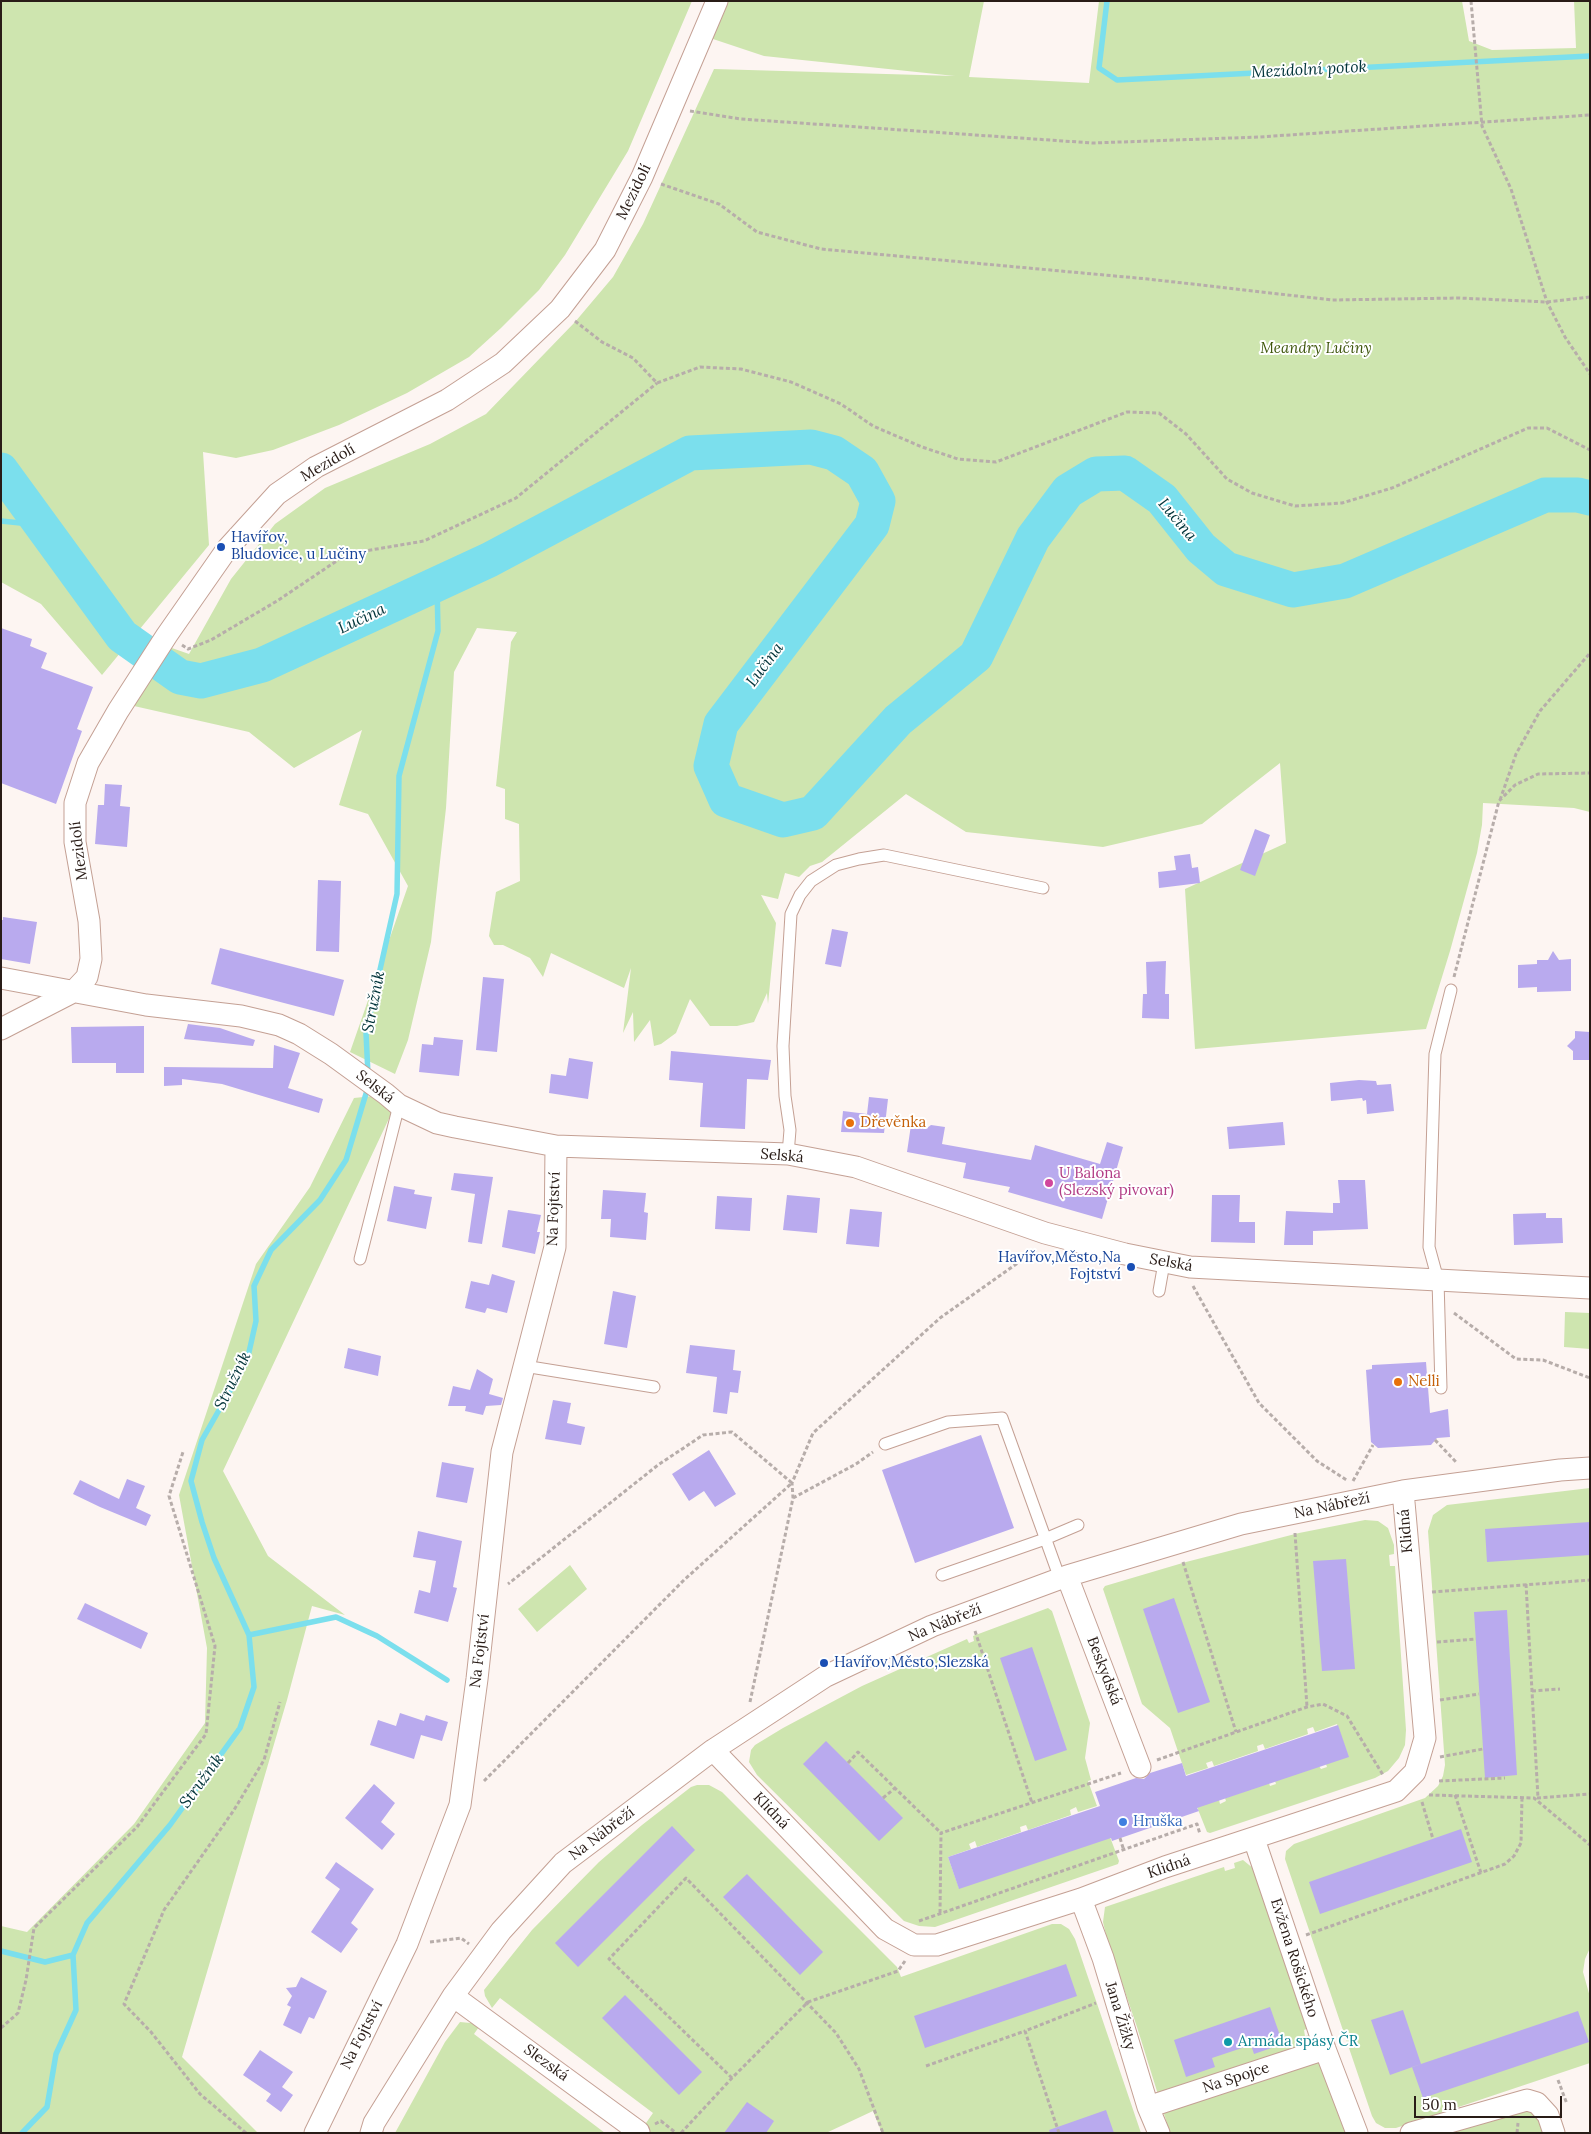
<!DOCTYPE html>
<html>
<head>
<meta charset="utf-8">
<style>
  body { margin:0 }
  #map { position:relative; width:1591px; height:2134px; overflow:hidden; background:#fdf5f2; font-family:Lora,serif }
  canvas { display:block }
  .frame { position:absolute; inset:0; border:2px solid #291c17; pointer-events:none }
  .scale { position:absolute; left:1414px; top:2096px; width:148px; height:22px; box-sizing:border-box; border:2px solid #291c17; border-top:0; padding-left:6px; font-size:15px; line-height:18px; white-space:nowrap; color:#291c17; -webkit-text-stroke:4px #fff; paint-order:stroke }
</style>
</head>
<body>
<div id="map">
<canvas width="1591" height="2134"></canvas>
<div class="frame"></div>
<div class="scale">50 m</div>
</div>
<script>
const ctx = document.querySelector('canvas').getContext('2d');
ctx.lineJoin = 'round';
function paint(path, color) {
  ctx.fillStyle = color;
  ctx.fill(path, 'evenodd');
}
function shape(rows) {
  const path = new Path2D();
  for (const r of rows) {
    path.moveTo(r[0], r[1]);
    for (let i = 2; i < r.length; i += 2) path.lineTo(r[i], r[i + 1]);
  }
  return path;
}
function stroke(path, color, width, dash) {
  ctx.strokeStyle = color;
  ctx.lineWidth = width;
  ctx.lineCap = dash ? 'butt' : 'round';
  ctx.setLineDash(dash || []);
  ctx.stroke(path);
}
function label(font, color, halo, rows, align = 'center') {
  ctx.font = font + ' Lora,serif';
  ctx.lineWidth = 4;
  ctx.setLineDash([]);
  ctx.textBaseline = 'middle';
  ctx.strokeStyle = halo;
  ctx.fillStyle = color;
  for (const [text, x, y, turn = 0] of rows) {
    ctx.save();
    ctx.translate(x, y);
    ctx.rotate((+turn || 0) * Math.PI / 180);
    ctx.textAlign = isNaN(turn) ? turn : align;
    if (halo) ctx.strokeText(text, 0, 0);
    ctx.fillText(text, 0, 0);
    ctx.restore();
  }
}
const green = shape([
  [1,1,692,1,628,151,565,255,539,290,501,328,469,357,407,393,339,425,273,450,236,458,203,452,209,545,102,675,41,604,1,582],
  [727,1,984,1,969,77,1089,83,1099,1,1462,1,1469,41,1492,50,1576,48,1574,1,1590,1,1590,812,1574,808,1483,803,1482,825,1477,853,1450,951,1426,1029,1195,1049,1185,889,1286,843,1280,763,1202,824,1103,847,966,832,906,794,822,862,810,866,799,877,785,873,778,899,761,895,776,923,768,1004,767,993,754,1022,737,1026,710,1026,690,999,676,1033,661,1044,654,1046,650,1020,634,1042,633,1012,623,1033,631,968,624,988,551,953,543,977,530,958,503,945,494,945,489,936,496,892,520,881,519,824,505,819,505,789,496,786,511,642,517,632,477,628,454,672,446,808,431,942,408,1040,395,1074,350,1052,408,886,368,814,339,805,362,730,294,768,249,732,134,706,169,647,189,654,231,579,275,524,325,488,430,444,486,414,575,322,613,277,643,224,714,69,955,76,764,56,710,38],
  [401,1093,223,1471,268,1556,345,1615,312,1606,287,1700,182,2057,258,2133,1,2133,1,1926,27,1932,134,1824,205,1723,207,1648,179,1495,256,1264,310,1187,354,1098],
  [1565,1312,1590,1313,1590,1349,1564,1347],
  [1590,1488,1590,1948,1585,1959,1583,1972,1590,1997,1590,2063,1396,2128,1385,2128,1376,2123,1372,2116,1285,1859,1286,1851,1294,1844,1425,1798,1438,1786,1443,1776,1445,1765,1428,1531,1433,1515,1447,1505],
  [1365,1520,1378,1521,1388,1528,1394,1545,1394,1554,1389,1555,1390,1566,1395,1566,1406,1730,1405,1745,1399,1758,1388,1771,1375,1778,1210,1833,1207,1832,1197,1807,1219,1800,1220,1804,1226,1801,1225,1798,1269,1783,1270,1786,1276,1784,1275,1781,1319,1766,1321,1769,1327,1767,1326,1764,1348,1756,1337,1724,1315,1732,1313,1727,1307,1729,1308,1734,1265,1749,1263,1744,1257,1746,1258,1751,1214,1766,1212,1761,1206,1763,1208,1768,1186,1775,1170,1728,1142,1704,1103,1589,1105,1586,1186,1562,1299,1533],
  [570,1565,587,1589,537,1632,518,1609],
  [1048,1608,1052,1611,1090,1723,1085,1758,1091,1780,1088,1781,1097,1806,1078,1812,1076,1807,1070,1810,1071,1815,1028,1830,1026,1825,1020,1827,1021,1832,977,1847,975,1841,969,1844,971,1849,948,1857,959,1888,1110,1837,1119,1861,1118,1864,935,1927,919,1926,904,1921,757,1775,749,1762,751,1750,755,1745,783,1728,862,1686,967,1639,969,1643,974,1641,973,1636],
  [697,1785,709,1785,722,1792,897,1967,901,1977,1052,1924,1061,1924,1069,1929,1075,1939,1141,2133,882,2133,873,2111,826,2133,639,2133,653,2113,500,1998,492,2008,485,1996,484,1990,532,1930,599,1862,642,1825,691,1787],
  [1243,1860,1254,1869,1309,2028,1304,2030,1305,2036,1311,2035,1345,2133,1170,2133,1137,2027,1107,1939,1103,1922,1105,1907,1224,1867,1225,1871,1235,1868,1234,1863],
  [460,2022,481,2024,474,2034,605,2133,395,2133,445,2042],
  [1515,2105,1533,2112,1548,2133,1426,2133]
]);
const stream = shape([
  [1107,1,1099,68,1117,80,1590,56],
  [1,521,40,525],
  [368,1075,366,1032,397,894,399,776,438,631,437,584],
  [249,1635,336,1617,377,1636,447,1680],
  [1,1951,45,1962,73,1955],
  [22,2133,47,2107,56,2054,76,2010,73,1955,87,1923,170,1825,240,1728,254,1687,249,1635,214,1558,202,1522,191,1481,202,1440,247,1361,256,1321,254,1286,271,1250,320,1200,346,1160,368,1087]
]);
const river = shape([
  [1,470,122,636,180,677,201,681,262,665,489,560,690,453,811,447,834,453,862,472,878,501,872,525,721,724,711,766,726,800,783,820,813,813,898,720,976,656,1033,538,1068,491,1096,474,1125,473,1162,499,1201,548,1226,569,1293,590,1345,581,1545,495,1578,495,1590,498]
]);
const building = shape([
  [1,628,32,639,30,646,47,653,41,668,93,687,77,729,82,731,56,804,1,783],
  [105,784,122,785,120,806,130,807,127,847,95,844,98,805,104,805],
  [1255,829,1270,835,1255,876,1240,870],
  [1190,854,1192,868,1198,867,1200,883,1159,888,1158,872,1176,870,1174,856],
  [318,880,341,881,339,952,316,951],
  [3,917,37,922,30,964,1,959,1,920,3,920],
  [832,929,848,932,841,967,825,964],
  [220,948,344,980,334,1016,211,984],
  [1553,951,1559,960,1571,959,1571,991,1537,992,1537,987,1518,988,1518,965,1537,964,1537,960,1548,960],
  [1166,961,1165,994,1169,994,1169,1019,1142,1018,1143,994,1147,994,1146,962],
  [483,977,504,979,497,1052,476,1050],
  [188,1024,220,1028,255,1040,253,1046,184,1039],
  [144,1026,144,1073,116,1073,116,1063,72,1063,71,1027],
  [1575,1031,1590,1032,1590,1060,1573,1060,1573,1051,1567,1046,1575,1038],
  [434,1037,463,1040,459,1076,419,1072,422,1044,433,1045],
  [274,1045,300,1053,288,1088,323,1099,319,1113,222,1084,182,1079,182,1085,164,1086,164,1067,273,1068],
  [671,1051,771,1060,768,1080,747,1079,745,1129,700,1127,703,1083,669,1080],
  [569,1058,593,1062,588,1099,549,1093,551,1074,566,1076],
  [1359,1080,1376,1081,1377,1085,1391,1084,1394,1111,1367,1114,1366,1100,1363,1101,1362,1098,1331,1101,1330,1083],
  [869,1097,888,1099,884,1133,841,1132,843,1111,867,1114],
  [1283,1122,1285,1145,1229,1149,1227,1127],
  [911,1125,927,1128,931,1125,945,1127,942,1144,1031,1160,1035,1145,1100,1164,1107,1142,1123,1147,1102,1219,1008,1192,1010,1187,963,1178,966,1163,907,1152],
  [454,1173,493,1177,482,1244,468,1242,475,1194,451,1190],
  [1338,1180,1365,1180,1368,1229,1313,1231,1313,1245,1284,1245,1286,1211,1333,1213,1333,1203,1340,1203],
  [394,1186,415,1190,414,1194,432,1197,426,1229,387,1221],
  [603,1190,646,1193,644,1212,648,1213,646,1240,610,1237,611,1219,601,1219],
  [787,1195,820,1198,817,1233,783,1230],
  [1212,1195,1240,1195,1239,1222,1255,1222,1255,1243,1211,1242],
  [717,1196,752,1198,750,1231,715,1229],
  [850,1209,882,1212,879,1247,846,1244],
  [508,1210,541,1215,537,1232,540,1232,535,1254,502,1247],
  [1546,1213,1546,1218,1562,1218,1563,1243,1514,1245,1513,1214],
  [492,1274,515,1281,507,1313,487,1308,485,1313,465,1308,471,1281,489,1285],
  [613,1291,636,1296,627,1348,604,1344],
  [690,1345,735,1350,733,1370,741,1371,738,1393,730,1392,727,1414,713,1412,717,1377,686,1373],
  [348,1348,381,1356,378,1376,344,1368],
  [1426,1362,1430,1413,1448,1409,1450,1437,1437,1438,1431,1445,1378,1448,1371,1442,1366,1370,1372,1369,1372,1365],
  [477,1369,493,1379,489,1394,503,1398,501,1405,486,1406,483,1415,465,1411,466,1406,448,1406,453,1386,470,1390],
  [553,1400,571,1403,567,1423,585,1427,581,1445,545,1439],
  [981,1435,1014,1528,915,1563,882,1470],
  [709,1450,736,1494,715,1507,704,1491,689,1501,672,1474],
  [442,1462,474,1468,467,1503,436,1497],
  [127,1479,145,1486,136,1508,151,1515,146,1526,100,1507,73,1494,80,1480,119,1499],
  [1590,1522,1590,1555,1487,1562,1485,1529],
  [418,1531,462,1541,453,1587,457,1588,448,1622,414,1613,419,1590,430,1593,436,1561,413,1557],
  [1346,1559,1355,1669,1322,1671,1313,1561],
  [1174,1598,1210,1702,1178,1713,1143,1609],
  [85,1603,148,1633,141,1649,77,1619],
  [1507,1610,1517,1775,1485,1778,1474,1612],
  [1032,1647,1067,1750,1035,1761,1000,1658],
  [400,1713,424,1721,426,1715,448,1722,442,1741,421,1735,414,1759,370,1745,378,1720,396,1726],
  [1338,1725,1349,1757,1197,1808,1199,1811,1112,1841,1111,1838,959,1889,948,1857,1100,1806,1095,1792,1136,1778,1144,1779,1150,1773,1182,1763,1186,1776],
  [826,1741,903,1818,879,1841,803,1764],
  [374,1784,395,1803,381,1822,395,1834,382,1850,345,1818],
  [672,1826,695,1850,578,1967,555,1943],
  [1461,1829,1472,1862,1320,1914,1309,1882],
  [336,1862,374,1889,351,1923,358,1929,341,1953,311,1932,340,1889,325,1878],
  [747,1874,823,1952,800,1975,723,1897],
  [1066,1964,1077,1996,925,2048,914,2016],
  [301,1977,327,1991,314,2019,309,2017,301,2034,283,2025,291,2007,287,2005,292,1996,286,1988,296,1987],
  [625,1995,702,2072,679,2095,602,2018],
  [1270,2007,1283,2044,1254,2054,1251,2045,1212,2058,1215,2067,1186,2077,1174,2040],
  [1403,2010,1421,2064,1390,2075,1371,2020],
  [1578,2011,1589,2042,1423,2098,1412,2067],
  [260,2050,293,2072,282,2087,293,2095,281,2112,266,2101,271,2094,243,2075],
  [747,2102,774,2121,766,2133,724,2133],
  [1106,2110,1114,2133,1050,2133,1049,2130]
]);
const path = shape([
  [1471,1,1482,126,1511,189,1547,302,1565,337,1590,374],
  [690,111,741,119,1093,143,1259,137,1590,115],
  [661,184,719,204,757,232,821,249,1148,279,1332,300,1459,298,1547,302,1590,297],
  [575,321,602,342,633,358,657,383,700,367,741,369,791,382,841,404,873,426,922,447,958,459,996,462,1127,412,1159,413,1186,434,1227,479,1252,493,1295,506,1342,503,1392,488,1528,428,1547,428,1590,450],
  [182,645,188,649,211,640,277,601,347,554,424,541,516,498,657,383],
  [1500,800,1516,754,1540,711,1590,653],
  [1454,977,1499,801,1515,785,1538,774,1590,773],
  [1193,1286,1259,1403,1317,1461,1348,1481],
  [1454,1313,1516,1359,1543,1360,1590,1378],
  [1435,1440,1457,1463],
  [1353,1481,1373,1445],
  [793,1498,856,1464,873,1452],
  [1295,1533,1307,1707],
  [1183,1562,1236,1732],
  [1526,1584,1538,1798],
  [1432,1592,1590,1580],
  [975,1631,1032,1803],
  [1437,1642,1476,1639],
  [1532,1691,1560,1689],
  [1440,1700,1479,1694],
  [750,1702,793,1498,792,1483,813,1433,940,1318,1036,1250],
  [1440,1757,1483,1749],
  [1157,1760,1307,1707,1323,1704,1347,1716,1383,1775],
  [848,1763,858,1752,941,1833],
  [484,1781,684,1580,792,1483,732,1432,703,1435,658,1465,508,1584],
  [1439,1781,1505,1778],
  [1429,1795,1534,1798,1590,1845],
  [1455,1795,1481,1873],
  [883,1798,895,1788],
  [1537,1798,1590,1794],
  [1422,1802,1433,1839],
  [1120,1838,1124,1851],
  [940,1913,941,1833,1121,1773],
  [919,1921,1197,1824,1200,1834],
  [1306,1935,1505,1864,1514,1856,1521,1843,1522,1797],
  [430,1942,461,1938,469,1944],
  [1,2028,18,2013,26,1980,34,1928,137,1827,206,1734,215,1646,169,1496,183,1452],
  [926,2066,1025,2031],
  [732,2078,609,1959,686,1878,836,2033,859,2069,883,2133],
  [1558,2080,1567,2104],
  [655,2124,661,2121,676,2133],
  [246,2133,200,2094,151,2032,124,2004,164,1910,234,1810,264,1760,280,1702],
  [681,2133,732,2078,808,2002,898,1971,905,1961],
  [1059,2133,1025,2031,1096,2003],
  [1517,2133,1518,2123]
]);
const lane = shape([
  [788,1154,790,1130,785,1096,783,1046,791,914,800,895,811,881,836,865,859,859,884,855,1043,888],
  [360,1259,399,1105],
  [1159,1291,1164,1263],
  [524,1366,654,1387],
  [1441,1388,1438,1280,1429,1247,1435,1054,1451,990],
  [885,1444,948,1422,1002,1418,1060,1579],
  [942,1575,1045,1539,1078,1525]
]);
const street = shape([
  [1,978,146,1005,241,1016,279,1025,299,1034,331,1054,386,1094,399,1105,437,1123,455,1127,556,1146,788,1154,856,1167,1045,1233,1125,1254,1190,1267,1590,1288],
  [1,1029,73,992,87,977,91,959,89,921,75,842,75,803,88,763,118,711,167,635,227,549,277,494,316,467,447,400,503,363,560,309,605,250,642,177,717,1],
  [1067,1576,1140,1767],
  [713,1750,885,1929,914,1945,937,1945,1081,1899,1165,1867,1396,1791,1415,1772,1425,1738,1403,1491],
  [1254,1839,1325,2049,1357,2133],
  [1081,1899,1103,1958,1148,2107,1159,2133],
  [453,1996,639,2132],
  [1148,2107,1325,2049],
  [315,2133,407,1944,460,1805,477,1679,502,1452,555,1247,556,1146],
  [371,2133,374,2123,453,1996,501,1931,563,1863,713,1750,826,1676,932,1626,1067,1576,1241,1524,1403,1491,1560,1470,1590,1468],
  [1411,2133,1527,2100,1537,2103,1548,2115,1554,2133]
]);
const markers = [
  [221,547,5,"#1a4fb4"],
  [850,1123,5,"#e8710a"],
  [1049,1183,5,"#d1479c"],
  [1131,1267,5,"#1a4fb4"],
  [1398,1382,5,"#e8710a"],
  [824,1663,5,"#1a4fb4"],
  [1123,1822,5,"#3f7fe0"],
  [1228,2042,5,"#0f9aa8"]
];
const streetNames = [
  ["Mezidolí",634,192,-64],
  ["Mezidolí",328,463,-30],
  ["Mezidolí",79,851,-97],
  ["Selská",375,1087,38],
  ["Selská",782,1156,5],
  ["Na Fojtství",554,1209,-88],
  ["Selská",1171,1263,10],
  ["Na Nábřeží",1332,1506,-12],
  ["Klidná",1406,1531,-95],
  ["Na Nábřeží",945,1623,-22],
  ["Na Fojtství",480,1651,-83],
  ["Beskydská",1104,1671,69],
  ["Klidná",771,1811,46],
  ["Na Nábřeží",602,1834,-37],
  ["Klidná",1169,1867,-19],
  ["Evžena Rošického",1294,1958,72],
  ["Jana Žižky",1120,2016,73],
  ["Na Fojtství",362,2035,-63],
  ["Slezská",546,2063,36],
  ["Na Spojce",1236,2078,-18]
];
const parkNames = [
  ["Meandry Lučiny",1316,349]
];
const transitNames = [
  ["Havířov,",231,538],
  ["Bludovice, u Lučiny",231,555],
  ["Havířov,Město,Na",1121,1258,"right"],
  ["Fojtství",1121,1275,"right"],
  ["Havířov,Město,Slezská",834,1663]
];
const foodNames = [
  ["Dřevěnka",860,1123],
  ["Nelli",1408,1382]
];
const hotelNames = [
  ["U Balona",1059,1174],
  ["(Slezský pivovar)",1059,1191]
];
const shopNames = [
  ["Hruška",1133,1822]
];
const cultureNames = [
  ["Armáda spásy ČR",1238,2042]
];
const waterNames = [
  ["Mezidolní potok",1309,70,-3],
  ["Lučina",1177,520,50],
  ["Lučina",362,619,-25],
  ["Lučina",765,665,-53],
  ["Stružník",374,1002,-79],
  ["Stružník",233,1381,-64],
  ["Stružník",202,1781,-54]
];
paint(green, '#cee5af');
stroke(stream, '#7bdfed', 5.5);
stroke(river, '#7bdfed', 35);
paint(building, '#b9aaee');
stroke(lane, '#c4a094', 13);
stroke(street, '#c4a094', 23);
stroke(path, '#b7adaa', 3, [4, 2.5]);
stroke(lane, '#fff', 11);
stroke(street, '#fff', 21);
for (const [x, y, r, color] of markers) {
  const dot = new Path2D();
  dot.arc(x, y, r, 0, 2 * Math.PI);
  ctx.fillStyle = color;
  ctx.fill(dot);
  stroke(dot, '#fff', 2);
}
label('15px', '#291c17', '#fff', streetNames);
label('italic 15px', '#3e560b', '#fff', parkNames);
label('15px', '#164399', '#fff', transitNames, 'left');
label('15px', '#c56008', '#fff', foodNames, 'left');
label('15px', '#b23c85', '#fff', hotelNames, 'left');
label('15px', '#366cbe', '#fff', shopNames, 'left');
label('15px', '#0d838f', '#fff', cultureNames, 'left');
label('italic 16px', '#003339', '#fff', waterNames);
</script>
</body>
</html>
